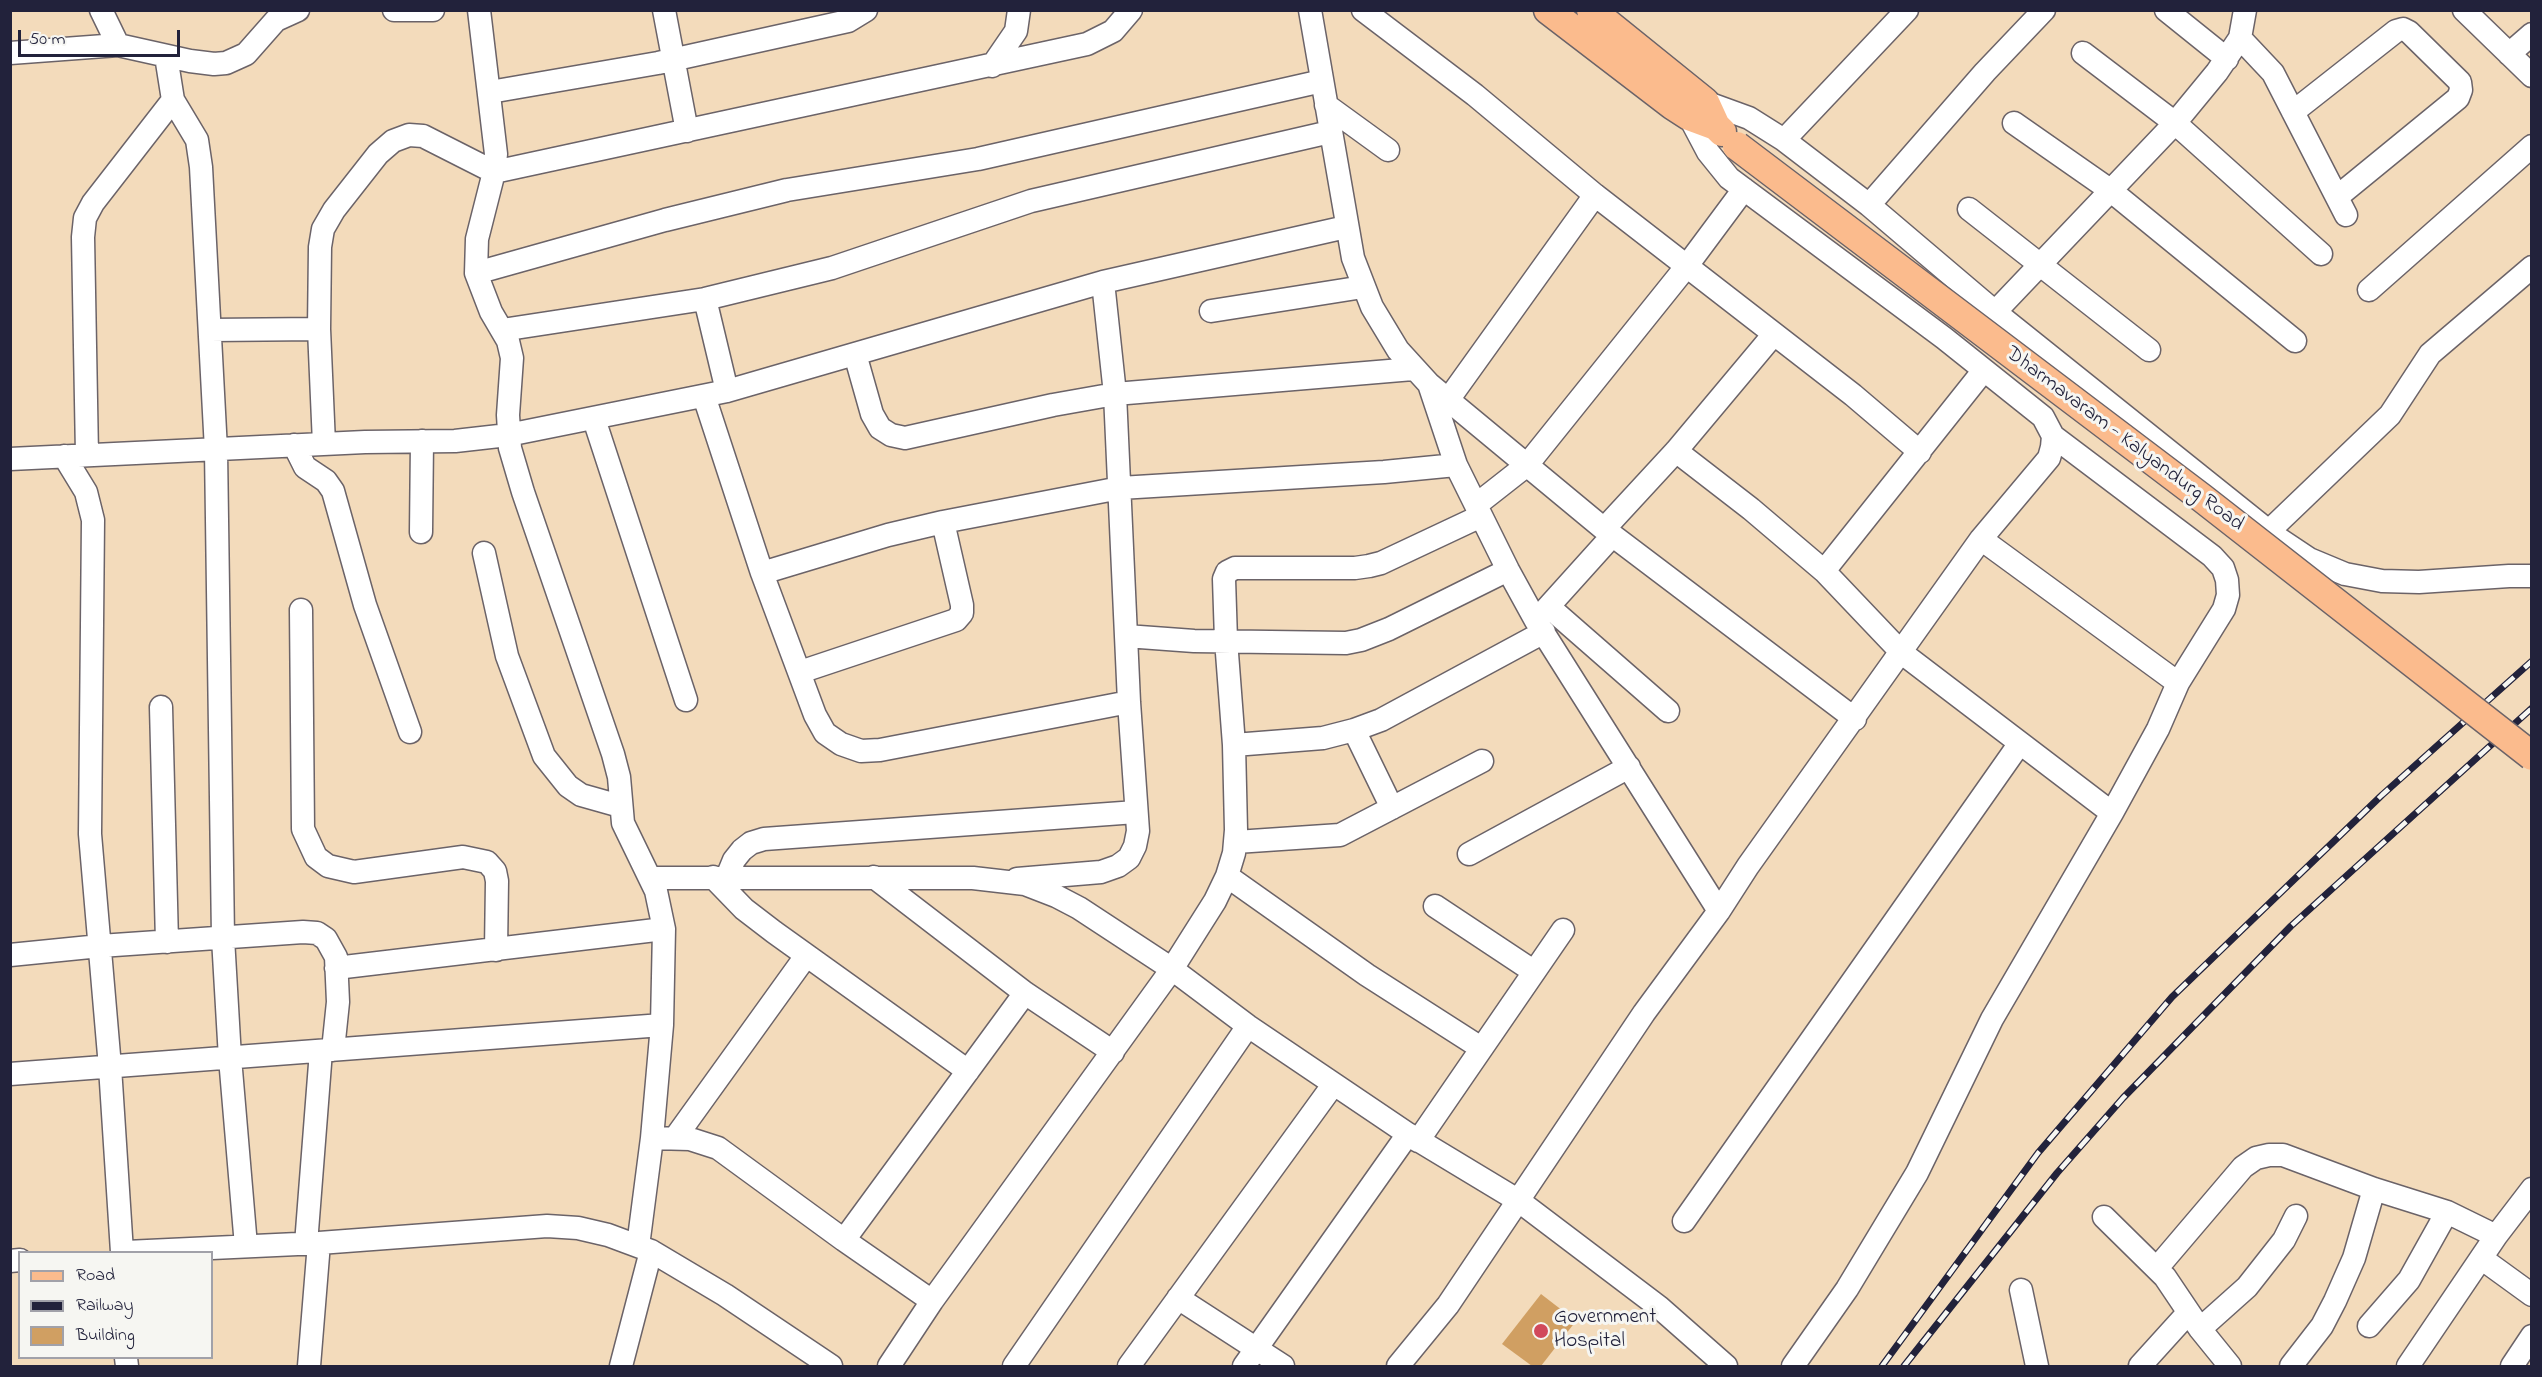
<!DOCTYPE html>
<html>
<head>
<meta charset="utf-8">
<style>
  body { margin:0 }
  #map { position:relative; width:2542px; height:1377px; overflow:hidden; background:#f3dbbb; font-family:"Indie Flower",sans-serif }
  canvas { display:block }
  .frame { position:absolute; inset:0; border:12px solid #22223b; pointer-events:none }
  .legend { position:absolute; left:18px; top:1251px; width:195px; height:108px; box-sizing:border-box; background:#f6f6f2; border:2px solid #a1a1a9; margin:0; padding:8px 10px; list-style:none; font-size:18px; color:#22223b }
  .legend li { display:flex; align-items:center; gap:12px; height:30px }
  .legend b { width:30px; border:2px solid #a1a1a9 }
  .scale { position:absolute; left:18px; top:30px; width:162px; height:27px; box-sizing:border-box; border:3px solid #22223b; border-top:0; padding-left:8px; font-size:18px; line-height:21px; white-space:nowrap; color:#22223b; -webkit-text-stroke:4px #f6f6f2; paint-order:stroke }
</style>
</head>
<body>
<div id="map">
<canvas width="2542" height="1377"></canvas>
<div class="frame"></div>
<ul class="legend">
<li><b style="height:8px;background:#fbbb8d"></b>Road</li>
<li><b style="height:8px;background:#22223b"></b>Railway</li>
<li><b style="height:16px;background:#d09f62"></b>Building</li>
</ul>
<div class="scale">50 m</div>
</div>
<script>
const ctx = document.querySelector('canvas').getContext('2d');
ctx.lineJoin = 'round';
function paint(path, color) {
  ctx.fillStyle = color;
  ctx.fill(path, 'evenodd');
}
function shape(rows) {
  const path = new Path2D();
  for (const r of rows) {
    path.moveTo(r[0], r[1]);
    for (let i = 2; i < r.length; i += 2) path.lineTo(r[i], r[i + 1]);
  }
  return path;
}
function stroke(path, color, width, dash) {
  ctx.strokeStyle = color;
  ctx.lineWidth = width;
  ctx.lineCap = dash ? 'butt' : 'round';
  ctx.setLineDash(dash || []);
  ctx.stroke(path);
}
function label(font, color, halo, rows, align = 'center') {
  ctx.font = font + ' "Indie Flower",sans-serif';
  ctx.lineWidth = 6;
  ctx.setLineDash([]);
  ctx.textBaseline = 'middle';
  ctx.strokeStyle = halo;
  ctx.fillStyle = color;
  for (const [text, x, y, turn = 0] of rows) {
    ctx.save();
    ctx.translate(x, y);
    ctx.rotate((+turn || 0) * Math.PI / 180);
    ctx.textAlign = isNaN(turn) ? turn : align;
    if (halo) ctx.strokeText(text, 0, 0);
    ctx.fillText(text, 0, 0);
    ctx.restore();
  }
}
const building = shape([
  [1541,1294,1576,1321,1541,1366,1532,1366,1502,1344]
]);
const minor = shape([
  [101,10,118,45],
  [394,10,433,10],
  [479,10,496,154,494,172,477,239,476,273,491,312,508,341,512,358,508,415,510,448,523,492,613,754,619,777,623,823,656,891,664,929,662,1025,652,1138,638,1246],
  [664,10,687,131],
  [1310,10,1353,258,1372,307,1398,350,1429,384,1604,529,1855,719],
  [1363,10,1475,95,1595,195,1853,395,1920,452],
  [2166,10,2227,59],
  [2464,10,2532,76],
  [2240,38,2273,73,2346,215],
  [10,53,118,45,190,61,214,64,226,63,246,54,276,20,298,10],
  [2083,53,2175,123,2321,254],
  [2509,54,2532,34],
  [166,56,173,100,197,140,201,167,216,450,223,938,230,1058,246,1246],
  [992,66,1016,31,1019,10],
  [490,92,658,63,848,21,866,10],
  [1705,102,1749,118,1784,140,1869,205,1995,312,2276,537,2309,559,2345,574,2382,581,2419,582,2509,576,2532,576],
  [1326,105,1388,150],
  [2293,112,2396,31,2403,29,2409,32,2460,82,2461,90,2458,98,2337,197],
  [2014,123,2110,190,2295,341],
  [1784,140,1907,10],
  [1869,205,1985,72,2044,10],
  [1969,209,2149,350],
  [476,273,665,220,787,190,978,159,1322,81],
  [2369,290,2532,146],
  [705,299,727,391],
  [1211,311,1363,287],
  [1995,312,2175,123,2217,72,2240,38,2245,10],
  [210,330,319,329],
  [502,330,705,299,832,268,1031,201,1330,132],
  [855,354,872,414,880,428,891,435,905,438,1053,405,1115,394,1413,369],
  [1429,384,1456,465,1508,570,1536,621,1719,911],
  [704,396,762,573,815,715,825,733,841,744,861,751,880,750,1129,702],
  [1448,400,1595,195],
  [594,419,686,700],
  [324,444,319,329,320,247,323,229,334,210,378,154,393,141,409,135,423,136,494,172,1087,44,1113,31,1131,10],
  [294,445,305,467,326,481,333,491,365,605,410,732],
  [1676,451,1751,509,1824,571,1902,653,2112,813],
  [87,455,83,237,85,218,93,203,173,100],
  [64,456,86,492,93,520,90,834,110,1067,122,1252],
  [10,459,365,442,455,441,508,435,727,391,1103,282,1346,227],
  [1476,505,1527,465,1686,267,1744,189],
  [1604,529,1676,451,1774,334],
  [2269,531,2390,415,2430,354,2532,267],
  [421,532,422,441],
  [1981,539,2178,683],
  [484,553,507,656,544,756,568,786,581,795,620,806],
  [1824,571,1984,370],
  [762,573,888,535,943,522,1120,488,1384,472,1456,465],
  [1549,607,1668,711],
  [301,610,303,829,316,857,328,866,354,872,463,857,487,862,495,871,497,881,496,950],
  [1539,617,1612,536],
  [1126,636,1194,641,1346,643,1361,640,1389,629,1508,570],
  [800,672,956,620,962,613,962,605,943,522],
  [161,707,167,942],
  [1354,730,1392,808],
  [1234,745,1323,738,1354,730,1381,720,1544,632],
  [1236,842,1340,835,1482,761],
  [1469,854,1629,767],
  [1227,876,1367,975,1481,1048],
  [713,877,744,909,774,932,968,1071],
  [727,877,734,860,742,850,751,843,764,839,1136,812],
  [874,877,1025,993,1113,1052],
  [650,878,973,878,1025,884,1056,896,1079,908,1172,969,1248,1026,1408,1134,1519,1201,1659,1307,1726,1366],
  [1017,879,1101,872,1118,866,1129,858,1135,846,1138,831,1129,702,1115,394,1103,282],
  [1435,906,1533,971],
  [10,955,100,946,303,932,317,933,326,939,336,957,338,1002,333,1050],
  [336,968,664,929],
  [10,1074,662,1025],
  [652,1138,690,1139,718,1148,844,1240,932,1301],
  [675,1138,806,956],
  [1418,1141,1563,930],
  [2104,1217,2165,1277,2200,1329,2230,1366],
  [1684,1221,2020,743],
  [844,1240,1025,993],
  [306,1244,321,1051],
  [126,1252,319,1243,547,1226,578,1228,608,1235,651,1251,725,1295,831,1366],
  [2481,1258,2532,1295],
  [10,1261,20,1260],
  [2157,1268,2243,1167,2256,1158,2269,1155,2283,1155,2374,1189,2447,1212,2496,1236],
  [2021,1290,2037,1366],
  [1178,1298,1283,1366],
  [2369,1326,2409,1280,2447,1212],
  [2200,1329,2247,1287,2284,1240,2296,1216],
  [126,1358,127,1366],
  [309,1366,319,1243],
  [621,1366,651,1251],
  [889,1366,932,1301,1172,969,1215,901,1227,876,1234,853,1236,830,1234,745,1226,640,1224,579,1227,572,1235,568,1355,568,1369,566,1381,563,1481,516],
  [1014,1366,1248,1026],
  [1129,1366,1333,1085],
  [1244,1366,1408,1134],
  [1398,1366,1448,1305,1644,1013,1719,911,1748,866,1981,539,2049,458,2052,447,2053,436,2043,417,1944,338,1729,178,1708,152,1689,116],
  [1793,1366,1847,1289,1917,1173,1992,1019,2112,813,2158,729,2178,683,2224,609,2228,595,2227,580,2223,568,2212,556,2053,436],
  [2140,1366,2188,1313],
  [2291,1366,2322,1326,2335,1301,2354,1258,2374,1189],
  [2408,1366,2496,1236,2532,1189],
  [2512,1366,2532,1336]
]);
const major = shape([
  [1548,10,1672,105,1689,116,1716,126],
  [1591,10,1705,102,1716,126,1722,132]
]);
const rail = shape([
  [1882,1366,2038,1153,2172,997,2382,795,2532,661],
  [1904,1366,2057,1173,2123,1098,2291,926,2532,708]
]);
const majorBridge = shape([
  [1737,146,2202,498,2532,756]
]);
const markers = [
  [1541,1331,8,"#d1495b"]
];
const streetNames = [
  ["Dharmavaram - Kalyandurg Road",2124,440,37]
];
const poiNames = [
  ["Government",1554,1319],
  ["Hospital",1554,1343]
];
paint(building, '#d09f62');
stroke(minor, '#6b6368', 25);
stroke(major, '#6b6368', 31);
stroke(minor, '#fff', 22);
stroke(major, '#fbbb8d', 28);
stroke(rail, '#22223b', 7);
stroke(rail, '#f6f6f2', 4.5, [14]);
stroke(majorBridge, '#6b6368', 31, []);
stroke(majorBridge, '#fbbb8d', 28);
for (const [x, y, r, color] of markers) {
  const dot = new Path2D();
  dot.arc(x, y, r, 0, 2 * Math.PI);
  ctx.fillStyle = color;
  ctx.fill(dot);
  stroke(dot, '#f6f6f2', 2);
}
label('21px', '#22223b', '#f6f6f2', streetNames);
label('21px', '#22223b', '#f6f6f2', poiNames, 'left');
</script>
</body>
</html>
